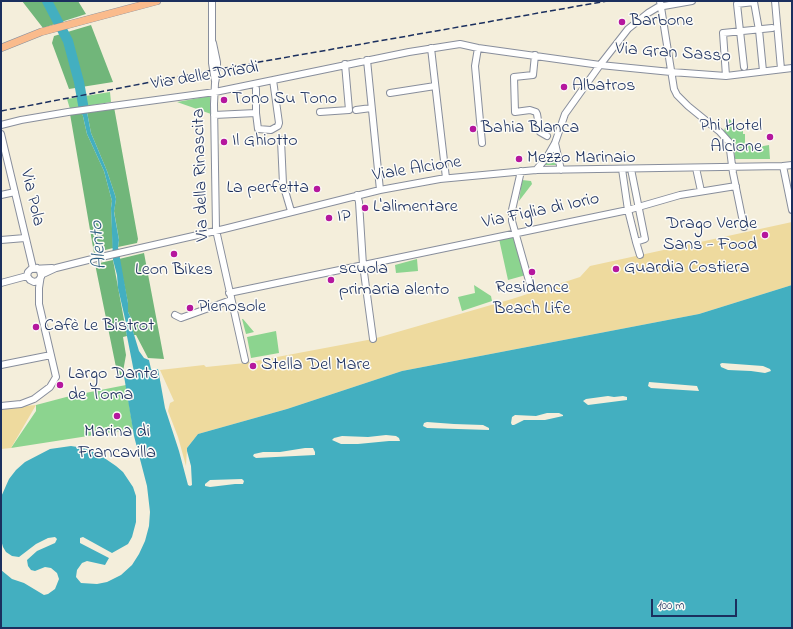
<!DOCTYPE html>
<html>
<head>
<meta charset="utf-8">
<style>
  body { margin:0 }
  #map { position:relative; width:793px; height:629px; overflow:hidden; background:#f4eedb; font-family:"Indie Flower",sans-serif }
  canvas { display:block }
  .frame { position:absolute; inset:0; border:2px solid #1b2f5e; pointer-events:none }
  .scale { position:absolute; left:651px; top:599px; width:86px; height:18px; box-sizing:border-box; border:2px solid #1b2f5e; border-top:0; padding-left:5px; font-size:12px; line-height:14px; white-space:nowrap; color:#1b2f5e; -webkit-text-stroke:3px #fdfcf7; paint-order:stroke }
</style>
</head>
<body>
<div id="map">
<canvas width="793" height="629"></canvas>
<div class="frame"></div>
<div class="scale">100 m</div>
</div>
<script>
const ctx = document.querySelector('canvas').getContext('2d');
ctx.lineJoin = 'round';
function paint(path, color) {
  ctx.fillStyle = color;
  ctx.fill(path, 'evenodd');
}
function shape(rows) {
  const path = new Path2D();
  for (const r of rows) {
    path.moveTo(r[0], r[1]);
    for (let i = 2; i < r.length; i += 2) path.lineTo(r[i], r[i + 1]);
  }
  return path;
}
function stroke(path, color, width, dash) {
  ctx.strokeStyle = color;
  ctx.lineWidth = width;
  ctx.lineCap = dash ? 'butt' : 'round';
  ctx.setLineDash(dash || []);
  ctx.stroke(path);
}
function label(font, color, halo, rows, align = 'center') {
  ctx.font = font + ' "Indie Flower",sans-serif';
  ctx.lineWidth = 3;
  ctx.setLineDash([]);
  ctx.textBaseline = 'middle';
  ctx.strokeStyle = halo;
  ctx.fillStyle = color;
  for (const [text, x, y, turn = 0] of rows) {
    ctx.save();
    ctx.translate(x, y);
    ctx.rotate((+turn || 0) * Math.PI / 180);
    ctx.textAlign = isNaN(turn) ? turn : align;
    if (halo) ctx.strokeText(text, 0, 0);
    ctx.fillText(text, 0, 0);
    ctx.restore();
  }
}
const green = shape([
  [110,92,111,102,70,109,67,99],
  [210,96,211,114,177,102],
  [729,119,743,130,743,134,745,134,745,144,750,144,758,147,769,145,770,159,735,159,733,144,724,131,726,125,728,125],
  [553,152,559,165,542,165,552,153],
  [522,180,531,181,532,184,519,201],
  [516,236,526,275,508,280,499,239],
  [417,259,418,271,396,273,395,265],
  [474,285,491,296,492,301,462,311,458,297,475,293],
  [242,319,243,319,254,332,246,334],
  [276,331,279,353,251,358,247,337],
  [126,385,133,429,11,448,36,411,36,405,70,396]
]);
const forest = shape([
  [22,1,45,1,58,23,43,28],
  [48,1,78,1,86,14,61,22],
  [91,25,113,82,69,89,52,43,54,36],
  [114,107,138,239,137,243,118,247,119,240,114,211,116,199,115,195,107,171,91,133,87,112],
  [82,112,87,134,104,171,112,201,111,208,113,248,94,253,70,114],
  [144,253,164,359,148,358,136,335,134,335,132,328,131,318,128,312,128,303,119,259],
  [113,260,127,336,123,337,126,355,122,377,118,377,95,264]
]);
const sand = shape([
  [792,222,792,285,699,314,402,371,287,409,198,434,187,448,186,466,178,437,168,411,170,403,174,401,160,370,204,365,206,367,245,363,373,339,512,299,580,277,590,266],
  [36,405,11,448,1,449,1,408]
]);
const water = shape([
  [45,1,48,1,61,22,58,23],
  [82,112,87,112,91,133,107,171,115,195,116,199,114,212,119,240,118,247,128,303,128,312,131,318,132,328,139,351,144,358,149,360,151,369,158,369,165,408,179,451,188,485,190,486,192,485,191,466,187,451,187,448,198,434,287,409,402,371,699,314,792,285,792,628,1,628,1,570,12,579,24,583,44,595,48,594,55,589,59,579,57,573,51,568,45,567,35,571,31,570,28,566,27,560,37,551,55,543,57,539,55,537,48,538,36,544,19,557,12,556,6,552,3,547,1,540,1,497,9,479,16,470,25,462,50,449,71,446,84,448,97,453,116,466,123,472,133,487,136,496,136,522,132,537,128,544,112,553,83,537,80,538,80,543,109,558,105,565,87,561,82,563,77,570,76,577,81,583,97,584,107,582,121,575,132,565,139,554,145,541,149,526,150,512,147,486,134,436,124,376,134,374,134,372,125,326,126,323,118,288,117,275,113,260,111,208,112,201,104,171,87,134]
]);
const pier = shape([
  [722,363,763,366,770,369,771,371,765,373,751,371,728,370,721,367,720,364],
  [649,382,697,386,699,391,651,388,648,386],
  [608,396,614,397,623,396,627,397,627,400,588,405,583,401,586,399],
  [547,413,559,413,563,415,563,416,545,420,524,420,514,425,512,425,511,423,512,417,515,415,536,416],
  [427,422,454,424,483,425,489,428,489,430,427,428,423,426,424,423],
  [386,435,396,436,399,438,400,441,389,441,358,444,341,444,332,440,334,438,342,436,368,437],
  [305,448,313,448,315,452,315,455,256,458,253,456,254,454,263,452,280,452],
  [242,479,244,481,243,484,235,484,210,487,205,486,205,484,210,480]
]);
const river = shape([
  [47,1,68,41,79,82,84,110]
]);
const minor = shape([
  [212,1,212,63,215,81],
  [660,1,674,89,677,95,688,106,720,132,729,142,733,173,744,227],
  [775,1,781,69],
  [213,43,217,62,217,73,215,83,214,104,216,230,245,360],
  [431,48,446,178],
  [478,48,475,66,482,143],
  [535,55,533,75,514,77,515,112,530,110,536,112,537,114,540,132,547,136],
  [367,60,380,190],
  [744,67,737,4,754,2,759,30,763,71],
  [726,76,723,33,772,28],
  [256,89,256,113,258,129,271,130,278,126,279,123,273,80],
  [390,93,435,86],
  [356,110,371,108],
  [320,112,349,110,345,64],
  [214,115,256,113],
  [1,125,21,120,68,112,215,92,409,52,460,44,478,48,600,65,671,72,726,76,792,68],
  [1,134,33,268],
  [281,140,283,184,291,211],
  [555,143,561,170],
  [783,166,792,210],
  [696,168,701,191],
  [622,169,628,210,636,242,645,239,631,169],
  [536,170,547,157,555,143,565,114,600,65,628,29,648,13,658,7,692,1],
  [521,171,512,210,512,221,531,288],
  [1,195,15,192],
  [357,195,359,202,363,265,373,339],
  [1,240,25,238],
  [636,242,640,255],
  [41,275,56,268,88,260,224,229,380,190,440,179,536,170,783,166,792,165],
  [27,276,28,272,31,269,52,268],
  [27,276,30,280,34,282,38,281,41,277],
  [1,283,27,276],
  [229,293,628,210,680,195,736,186],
  [175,315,181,318,231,300],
  [1,365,51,355],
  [1,406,21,404,34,399,50,387,56,377,39,304,39,288,41,275,40,271,37,268]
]);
const major = shape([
  [1,48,41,32,157,1]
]);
const rail = shape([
  [1,111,208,71,607,1]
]);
const markers = [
  [622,22,4,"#b5179e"],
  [564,87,4,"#b5179e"],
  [224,100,4,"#b5179e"],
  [473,129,4,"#b5179e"],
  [770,137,4,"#b5179e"],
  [224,142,4,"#b5179e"],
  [519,159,4,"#b5179e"],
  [317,189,4,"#b5179e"],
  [365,208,4,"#b5179e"],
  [329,218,4,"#b5179e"],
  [765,235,4,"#b5179e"],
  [174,254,4,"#b5179e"],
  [616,269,4,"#b5179e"],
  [532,272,4,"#b5179e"],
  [331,280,4,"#b5179e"],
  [190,308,4,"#b5179e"],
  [36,327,4,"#b5179e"],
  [253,366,4,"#b5179e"],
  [60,385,4,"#b5179e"],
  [117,416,4,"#b5179e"]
];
const poiNames = [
  ["Barbone",630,22],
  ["Albatros",572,87],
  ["Tono Su Tono",232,100],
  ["Phi Hotel",762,127,"right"],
  ["Alcione",762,148,"right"],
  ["Bahia Blanca",481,129],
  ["Il Ghiotto",232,142],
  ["Mezzo Marinaio",527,159],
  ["La perfetta",309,189,"right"],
  ["L'alimentare",373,208],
  ["IP",337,218],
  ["Drago Verde",757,225,"right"],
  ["Sans - Food",757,246,"right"],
  ["Guardia Costiera",624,269],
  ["scuola",339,270],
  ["primaria alento",339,291],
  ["Leon Bikes",174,271,"center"],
  ["Residence",532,289,"center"],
  ["Beach Life",532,310,"center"],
  ["Pienosole",198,308],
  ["Cafè Le Bistrot",44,327],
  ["Stella Del Mare",261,366],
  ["Largo Dante",68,375],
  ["de Toma",68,396],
  ["Marina di",117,433,"center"],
  ["Francavilla",117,454,"center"]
];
const streetNames = [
  ["Via Gran Sasso",673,54,4],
  ["Via delle Driadi",205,77,-9],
  ["Viale Alcione",417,170,-9],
  ["Via della Rinascita",202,175,-92],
  ["Via Pola",31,198,77],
  ["Via Figlia di Iorio",541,212,-12]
];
const waterNames = [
  ["Alento",100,245,-95]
];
paint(green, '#8cd48f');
paint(forest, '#71b67a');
paint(sand, '#eeda9e');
paint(water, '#43afc0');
paint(pier, '#f4eedb');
stroke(river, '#43afc0', 10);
stroke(minor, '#888e9c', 8);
stroke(major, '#888e9c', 8);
stroke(minor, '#fff', 6);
stroke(major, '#fabb8c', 7);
stroke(rail, '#1b2f5e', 1.5, [6, 3]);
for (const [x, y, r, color] of markers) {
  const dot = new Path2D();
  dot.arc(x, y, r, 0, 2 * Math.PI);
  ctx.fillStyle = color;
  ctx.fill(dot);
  stroke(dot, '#fdfcf7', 1.5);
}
label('18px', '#1b2f5e', '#fdfcf7', poiNames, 'left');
label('18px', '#1b2f5e', '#fdfcf7', streetNames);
label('italic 19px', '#295c80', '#fdfcf7', waterNames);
</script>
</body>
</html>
